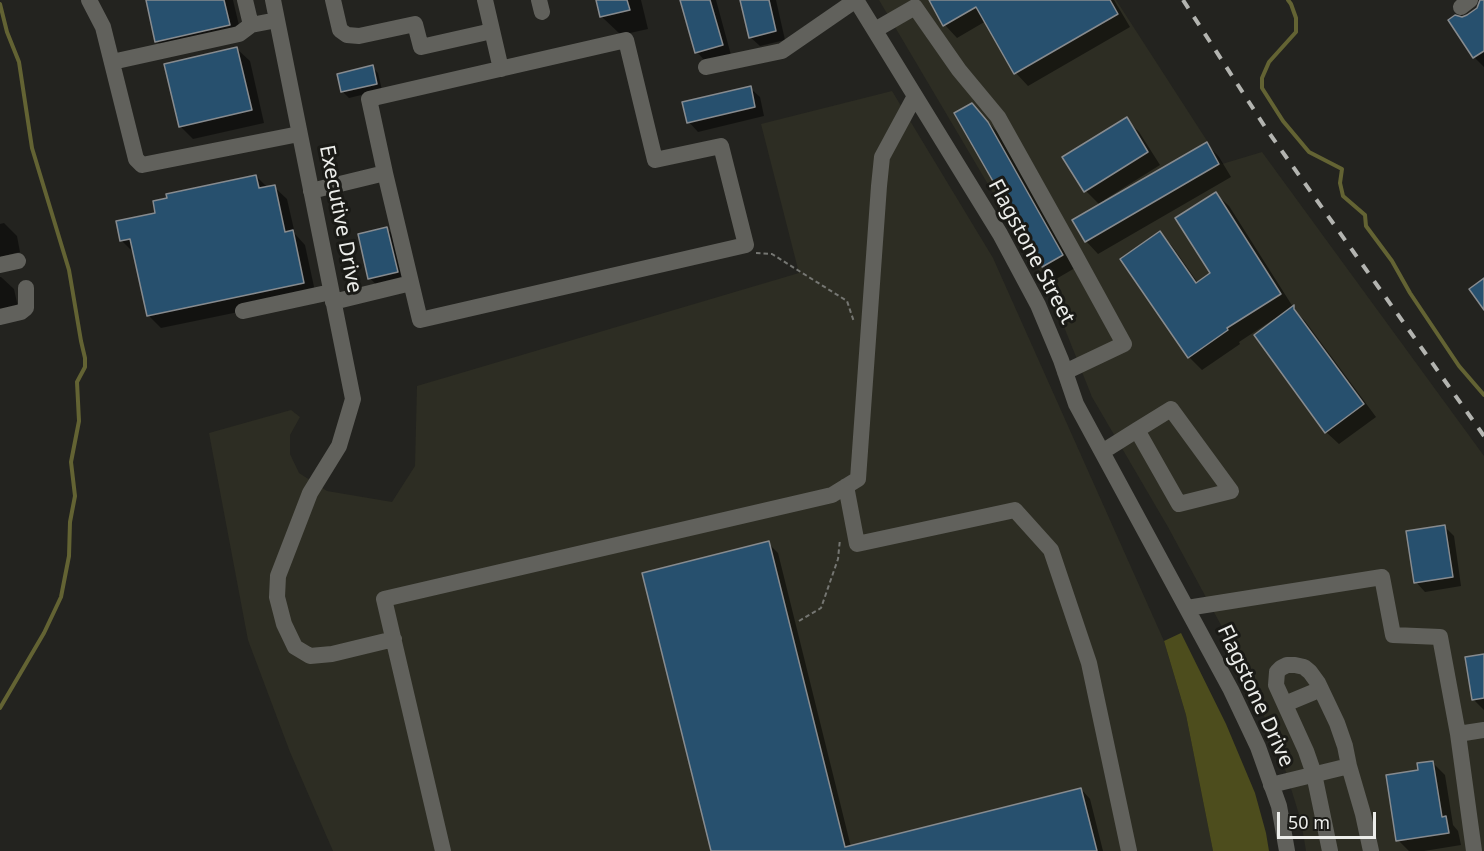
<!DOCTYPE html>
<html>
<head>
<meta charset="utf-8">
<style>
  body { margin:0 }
  #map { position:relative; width:1484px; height:851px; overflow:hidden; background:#23231f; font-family:"Noto Sans",sans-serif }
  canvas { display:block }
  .scale { position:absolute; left:1277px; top:812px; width:99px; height:27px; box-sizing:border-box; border:3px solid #ecedea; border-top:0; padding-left:8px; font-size:18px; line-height:21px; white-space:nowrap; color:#ecedea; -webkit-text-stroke:4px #1a1a16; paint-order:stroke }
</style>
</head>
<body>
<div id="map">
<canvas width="1484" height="851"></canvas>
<div class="scale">50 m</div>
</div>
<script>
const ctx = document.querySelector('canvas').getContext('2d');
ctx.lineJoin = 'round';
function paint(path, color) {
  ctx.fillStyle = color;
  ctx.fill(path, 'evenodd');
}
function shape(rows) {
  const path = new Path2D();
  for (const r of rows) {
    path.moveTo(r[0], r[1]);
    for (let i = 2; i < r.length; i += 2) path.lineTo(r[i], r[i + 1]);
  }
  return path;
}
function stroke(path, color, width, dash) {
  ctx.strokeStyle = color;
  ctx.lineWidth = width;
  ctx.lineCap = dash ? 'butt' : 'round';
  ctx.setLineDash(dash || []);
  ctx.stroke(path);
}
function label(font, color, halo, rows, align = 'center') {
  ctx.font = font + ' "Noto Sans",sans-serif';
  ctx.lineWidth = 6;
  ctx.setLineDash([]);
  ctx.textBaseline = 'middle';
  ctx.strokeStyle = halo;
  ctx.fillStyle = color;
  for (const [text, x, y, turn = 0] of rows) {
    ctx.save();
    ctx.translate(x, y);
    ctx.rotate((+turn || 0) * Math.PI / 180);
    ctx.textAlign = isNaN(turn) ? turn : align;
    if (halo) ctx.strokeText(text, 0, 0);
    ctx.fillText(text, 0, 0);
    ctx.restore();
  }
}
const built = shape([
  [879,0,1116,0,1222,164,1262,152,1484,456,1484,851,1306,851,1301,821,1281,756,1242,664,1168,527,1092,397,1047,284],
  [892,91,993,258,1164,641,1186,715,1213,851,333,851,290,752,248,640,209,433,291,410,300,417,290,435,290,454,299,473,327,491,392,502,415,466,417,386,799,273,761,124]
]);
const forest = shape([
  [1181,633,1226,724,1255,793,1266,833,1269,851,1213,851,1186,715,1164,641]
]);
const shadow = shape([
  [147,0,233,0,242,38,170,54,157,41],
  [598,0,641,0,648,29,621,35,602,17],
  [682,0,716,0,731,55,706,62,697,52],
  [742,0,776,0,785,40,760,46,750,37],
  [930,0,1114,0,1130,27,1028,86,1016,73,986,21,957,38,945,25],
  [1482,0,1484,0,1484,67,1474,57,1450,20,1462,19,1478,9],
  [237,49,250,61,264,123,193,139,180,126],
  [372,67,378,73,382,90,349,98,343,92],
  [750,88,760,97,764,116,698,132,689,122],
  [972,105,1001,136,1075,268,1056,279,1044,266],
  [1126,119,1139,132,1160,165,1104,200,1106,202,1207,144,1219,157,1231,177,1098,254,1086,241,1100,205,1086,191],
  [256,176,268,188,274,187,287,199,295,234,305,245,316,296,161,328,149,316,134,253,121,240,157,214],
  [1216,194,1229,206,1293,307,1292,308,1305,321,1376,417,1339,444,1326,432,1274,319,1239,342,1240,344,1202,370,1189,357,1160,233,1172,246,1198,283,1212,274],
  [4,223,17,236,20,252,0,257,0,224],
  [387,229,396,238,406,281,379,288,370,278],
  [0,277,1,277,14,289,20,316,0,323],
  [1444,526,1454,536,1461,586,1425,592,1416,582],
  [768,543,778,553,851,847,1081,789,1090,799,1103,851,713,851],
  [1484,655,1484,710,1473,699],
  [1432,762,1445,775,1453,825,1458,831,1461,845,1424,851,1409,851,1398,840,1420,771]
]);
const stream = shape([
  [1288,0,1291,4,1296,18,1296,32,1269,62,1262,78,1262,88,1283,121,1309,152,1342,169,1340,183,1343,196,1365,215,1366,226,1392,261,1410,293,1459,366,1484,395],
  [0,4,7,32,19,62,32,148,69,270,81,341,85,358,85,367,77,382,79,421,71,462,75,496,70,522,69,556,61,597,44,633,0,708]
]);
const building = shape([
  [146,0,224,0,230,25,155,42,146,0],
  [596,0,627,0,630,10,600,17,596,0],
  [680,0,710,0,723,45,695,53,680,0],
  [740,0,769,0,776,31,749,38,740,0],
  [929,0,1110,0,1118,14,1014,74,976,7,943,26,929,0],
  [1480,0,1484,0,1484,51,1473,58,1448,20,1455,15,1462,17,1467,15,1477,8,1480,0],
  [237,47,252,110,179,127,164,64,237,47],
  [373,65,377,84,341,92,337,74,373,65],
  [751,86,755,107,687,123,682,102,751,86],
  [972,103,988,122,1063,255,1042,267,954,113,972,103],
  [1127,117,1148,152,1084,192,1062,157,1127,117],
  [1207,142,1219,164,1085,242,1072,220,1207,142],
  [256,175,259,188,275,185,285,232,293,230,304,283,147,316,130,239,120,241,116,221,155,213,153,201,167,198,166,194,256,175],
  [1216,192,1281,294,1227,328,1228,330,1188,358,1120,259,1160,231,1196,283,1210,273,1175,218,1216,192],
  [387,227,398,272,368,279,358,234,387,227],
  [1484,278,1484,310,1469,289,1484,278],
  [1294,305,1294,309,1364,404,1325,433,1254,335,1294,305],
  [1445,525,1453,577,1414,583,1406,531,1445,525],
  [769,541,845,847,1081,788,1097,851,711,851,642,573,769,541],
  [1484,654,1484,698,1472,700,1465,657,1484,654],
  [1433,761,1442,817,1446,816,1449,833,1396,841,1386,775,1418,770,1417,763,1433,761]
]);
const path = shape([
  [756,253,772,254,847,301,854,322],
  [799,621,821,608,838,559,840,539]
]);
const minor = shape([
  [89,0,103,27,136,159,142,165,299,134],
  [245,0,251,25,277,20],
  [273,0,353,399,339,446,310,493,278,576,277,597,284,624,295,647,310,656,332,654,394,639],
  [333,0,340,30,347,35,359,36,415,24,421,47,492,31],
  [485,0,501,69],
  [539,0,542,12],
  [856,0,1000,234,1038,305,1061,360,1076,404,1231,690,1258,747,1279,806,1287,851],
  [1461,7,1470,0],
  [875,30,915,7,959,70,998,117,1074,253,1124,344,1065,372],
  [112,62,239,34,251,25],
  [706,67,782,51,856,0],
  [311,191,385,173,369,99,626,40,655,160,721,146,746,245,420,320,385,173],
  [0,265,18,261],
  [333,302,411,283],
  [243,311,331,292],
  [0,317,21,312,26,308,26,288],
  [1102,452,1137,430,1171,409,1231,491,1179,504,1137,430],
  [846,486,857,544,1015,510,1051,550,1089,663,1129,851],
  [1187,608,1382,577,1393,635,1440,637,1458,734,1484,730],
  [1285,704,1321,689],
  [1458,734,1474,851],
  [1271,785,1349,766,1363,814,1371,851],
  [443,851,384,599,832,495,858,479,879,186,882,157,915,96],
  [1330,851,1314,774,1306,751,1276,685,1277,672,1281,668,1287,665,1295,665,1304,667,1310,672,1318,683,1337,723,1345,746,1349,766]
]);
const rail = shape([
  [1183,0,1267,130,1484,436]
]);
const streetNames = [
  ["Executive Drive",340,219,79],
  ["Flagstone Street",1031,252,62],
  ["Flagstone Drive",1255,696,65]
];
paint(built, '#2d2d23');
paint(forest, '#4d4d1d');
paint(shadow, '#0007');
stroke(stream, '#636333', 4);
paint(building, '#27506e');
stroke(building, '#878b8f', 1.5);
stroke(path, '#757672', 2, [4.5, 3]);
stroke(minor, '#61615c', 16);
stroke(rail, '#b3b4b0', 4, [10, 10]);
label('21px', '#ecedea', '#1a1a16', streetNames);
</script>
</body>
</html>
